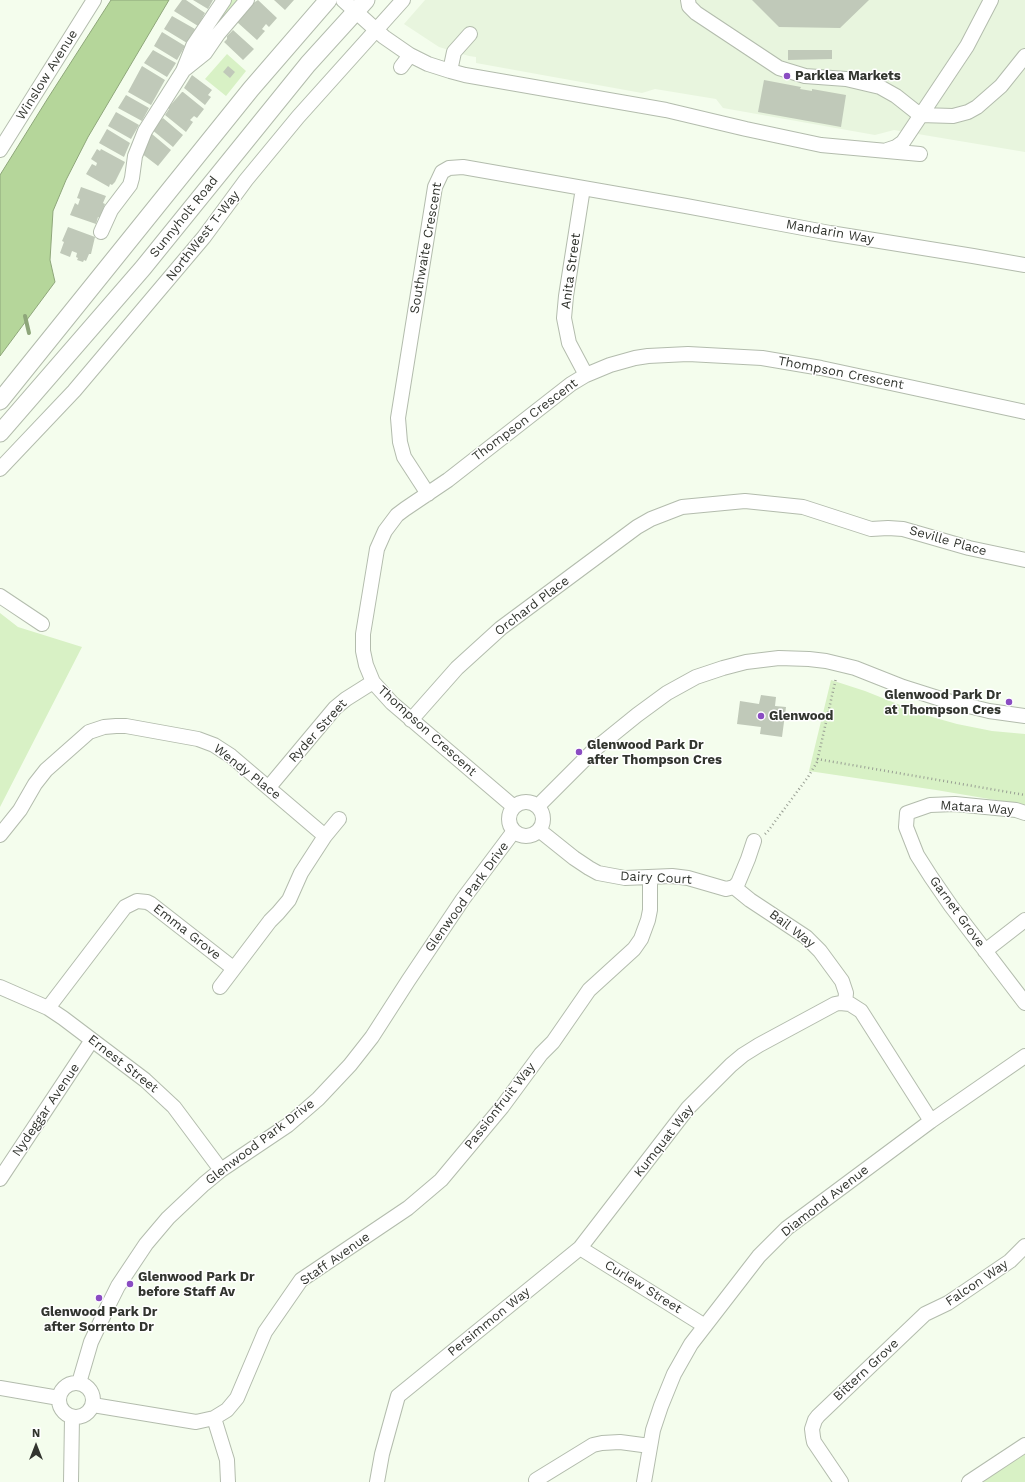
<!DOCTYPE html>
<html>
<head>
<meta charset="utf-8">
<style>
  body { margin:0 }
  #map { position:relative; width:1025px; height:1482px; overflow:hidden; background:#f4fded; font-family:"Work Sans",sans-serif }
  canvas { display:block }
  .north { position:absolute; left:16px; top:1426px; width:40px; height:40px; -webkit-text-stroke:3px #fff; paint-order:stroke; rotate:0deg; font-size:11px; font-weight:700; line-height:16px; text-align:center; color:#32352f }
  .north::after { content:''; display:block; margin:auto; width:14px; height:18px; background:#32352f; clip-path:polygon(50% 0,100% 100%,50% 72%,0 100%) }
</style>
</head>
<body>
<div id="map">
<canvas width="1025" height="1482"></canvas>
<div class="north">N</div>
</div>
<script>
const ctx = document.querySelector('canvas').getContext('2d');
ctx.lineJoin = 'round';
function paint(path, color) {
  ctx.fillStyle = color;
  ctx.fill(path, 'evenodd');
}
function shape(rows) {
  const path = new Path2D();
  for (const r of rows) {
    if (r.length === 3) {
      path.moveTo(r[0] + r[2], r[1]);
      path.arc(r[0], r[1], r[2], 0, 2 * Math.PI);
      continue;
    }
    path.moveTo(r[0], r[1]);
    for (let i = 2; i < r.length; i += 2) path.lineTo(r[i], r[i + 1]);
  }
  return path;
}
function stroke(path, color, width, dash) {
  ctx.strokeStyle = color;
  ctx.lineWidth = width;
  ctx.lineCap = dash ? 'butt' : 'round';
  ctx.setLineDash(dash || []);
  ctx.stroke(path);
}
function label(font, color, halo, rows, align = 'center') {
  ctx.font = font + ' "Work Sans",sans-serif';
  ctx.lineWidth = 3;
  ctx.setLineDash([]);
  ctx.textBaseline = 'middle';
  ctx.strokeStyle = halo;
  ctx.fillStyle = color;
  for (const [text, x, y, turn = 0] of rows) {
    ctx.save();
    ctx.translate(x, y);
    ctx.rotate((+turn || 0) * Math.PI / 180);
    ctx.textAlign = isNaN(turn) ? turn : align;
    if (halo) ctx.strokeText(text, 0, 0);
    ctx.fillText(text, 0, 0);
    ctx.restore();
  }
}
const built = shape([
  [425,0,1025,0,1025,152,894,130,875,135,723,108,716,99,655,89,642,93,476,63,476,57,469,56,439,47,404,24]
]);
const green = shape([
  [229,0,240,0,215,29,212,27],
  [227,54,246,71,226,96,205,79],
  [0,613,18,627,82,647,0,807],
  [831,680,865,691,925,715,957,724,992,731,1025,734,1025,805,936,790,809,771],
  [1025,1451,1025,1482,983,1482]
]);
const water = shape([
  [111,0,169,0,88,137,66,180,53,211,50,260,55,282,0,356,0,175,48,98,111,0]
]);
const stream = shape([
  [25,316,29,333]
]);
const building = shape([
  [182,0,186,0,205,13,198,26,174,11],
  [193,0,213,0,208,9],
  [258,0,277,18,269,27,266,24,262,29,265,31,257,40,237,22,252,4],
  [274,0,294,0,285,10],
  [752,0,869,0,840,28,779,27],
  [172,16,195,29,187,43,164,29],
  [233,30,254,49,243,60,224,42,227,39,227,36],
  [162,32,185,46,177,60,154,46],
  [153,50,176,63,167,77,144,63],
  [788,50,832,50,832,59,788,60],
  [142,66,165,80,151,105,128,92],
  [228,66,235,72,230,78,223,72],
  [192,75,212,90,208,95,211,97,205,105,184,88],
  [764,80,801,87,800,89,812,91,812,89,846,95,841,127,758,112],
  [182,92,183,92,204,109,197,118,194,116,190,120,193,122,186,132,165,115,169,109,168,108],
  [126,95,149,108,142,121,118,108],
  [116,112,139,125,131,139,108,126],
  [161,118,162,119,163,118,183,135,173,147,151,129],
  [107,129,130,143,124,157,99,143],
  [152,134,171,150,158,166,141,153,146,141],
  [97,149,100,151,101,149,125,162,115,182,112,185,110,184,109,187,86,174,92,164,96,166,97,163,91,159],
  [81,187,106,196,103,203,105,204,100,218,98,217,96,224,70,215,75,203,78,205,80,199,77,198],
  [68,227,95,237,91,254,89,254,86,261,84,260,83,262,77,260,78,258,76,257,77,253,72,251,70,257,60,253,64,242,62,241],
  [761,695,776,697,775,706,786,707,782,737,760,734,761,727,737,724,740,701,759,704]
]);
const path = shape([
  [817,759,1025,795],
  [765,834,768,831,808,777,817,762,836,678]
]);
const minor = shape([
  [343,0,384,37,410,55,428,64,450,71,465,75,666,110,746,129,821,145,920,154],
  [688,0,689,6,696,13,779,68,805,76,846,79,880,87,896,96,920,115,953,116,968,112,977,107,1001,86,1025,56],
  [401,67,410,55],
  [185,69,205,53,218,34,247,0],
  [450,71,454,52,470,34],
  [0,150,94,0],
  [887,150,896,147,903,142,967,46,991,0],
  [583,188,566,296,564,318,569,343,586,375],
  [101,232,111,210,130,185,132,178,135,156,145,131,183,71,193,46,224,0],
  [0,469,74,391,204,237,246,180,298,117,403,0],
  [428,494,404,457,400,442,398,418,435,187,442,172,449,168,463,167,686,206,830,233,973,256,1025,265],
  [0,596,42,624],
  [411,720,457,668,501,628,637,527,651,519,682,507,745,501,803,507,871,529,888,528,903,529,969,548,1025,560],
  [269,787,335,708,346,699,373,682],
  [526,819,17],
  [538,806,595,749,637,715,667,693,696,677,723,668,746,662,779,658,809,659,826,661,855,668,903,687,944,700,989,711,1025,716],
  [514,807,392,703,373,682,366,665,363,651,363,634,377,549,385,531,397,515,405,509,448,480,571,384,586,375,610,365,635,358,648,356,688,354,762,358,821,368,1025,412],
  [1025,813,1016,810,955,804,930,805,907,813,906,827,917,855,931,877,951,906,1025,1003],
  [539,830,574,858,589,868,598,873,625,878,672,876,688,878,726,889,734,887,738,883,748,859,754,841],
  [0,835,20,810,35,784,46,770,89,732,104,727,116,726,126,726,198,739,214,745,231,756,325,836,339,819],
  [734,887,750,900,806,937,820,951,842,981,846,993,845,1003],
  [985,951,1025,920],
  [0,987,48,1008,63,1018,145,1080,174,1107,221,1170],
  [220,987,270,921,278,913,289,900,301,873,325,836],
  [48,1008,125,907,137,901,147,902,151,904,233,968],
  [0,1179,92,1040],
  [580,1248,705,1326],
  [76,1400,17],
  [79,1383,91,1342,108,1306,118,1286,146,1244,168,1218,204,1184,221,1170,288,1125,318,1099,350,1065,372,1037,408,981,463,899,514,831],
  [0,1388,59,1398],
  [93,1405,196,1422,214,1418,227,1410,237,1398,265,1332,301,1280,408,1208,441,1180,502,1107,541,1054,553,1042,589,990,634,949,641,939,648,920,650,910,650,878],
  [214,1418,227,1460,228,1482],
  [536,1480,593,1445,602,1443,620,1442,650,1446],
  [71,1482,72,1417],
  [377,1482,382,1454,398,1396,580,1248,688,1108,731,1065,743,1055,759,1045,835,1004,840,1003,850,1004,861,1011,931,1121],
  [644,1482,653,1430,661,1406,674,1374,691,1344,759,1256,787,1228,814,1208,931,1121,1025,1056],
  [841,1482,814,1442,813,1437,812,1429,815,1420,818,1416,925,1314,948,1303,1010,1261,1025,1246],
  [969,1482,1025,1445]
]);
const major = shape([
  [0,401,251,89,328,0],
  [0,433,143,268,308,64,366,0]
]);
const markers = [
  [787,76,4,"#8a4cc2"],
  [1009,702,4,"#8a4cc2"],
  [761,716,4,"#8a4cc2"],
  [579,752,4,"#8a4cc2"],
  [130,1284,4,"#8a4cc2"],
  [99,1298,4,"#8a4cc2"]
];
const streetNames = [
  ["Winslow Avenue",47,75,-58],
  ["Sunnyholt Road",184,217,-51],
  ["Mandarin Way",830,232,10],
  ["NorthWest T-Way",203,236,-52],
  ["Southwaite Crescent",426,248,-80],
  ["Anita Street",571,271,-82],
  ["Thompson Crescent",841,373,11],
  ["Thompson Crescent",525,420,-37],
  ["Seville Place",948,541,16],
  ["Orchard Place",532,606,-37],
  ["Ryder Street",318,731,-48],
  ["Thompson Crescent",427,731,42],
  ["Wendy Place",247,772,38],
  ["Matara Way",977,808,4],
  ["Dairy Court",656,878,3],
  ["Glenwood Park Drive",467,897,-54],
  ["Garnet Grove",957,912,54],
  ["Bail Way",792,929,37],
  ["Emma Grove",187,932,38],
  ["Ernest Street",123,1064,38],
  ["Passionfruit Way",500,1106,-52],
  ["Nydeggar Avenue",46,1110,-56],
  ["Kumquat Way",664,1141,-52],
  ["Glenwood Park Drive",260,1142,-37],
  ["Diamond Avenue",825,1201,-38],
  ["Staff Avenue",335,1259,-35],
  ["Falcon Way",977,1283,-34],
  ["Curlew Street",643,1287,32],
  ["Persimmon Way",489,1322,-39],
  ["Bittern Grove",866,1370,-43]
];
const poiNames = [
  ["Parklea Markets",795,76],
  ["Glenwood Park Dr",1001,695,"right"],
  ["at Thompson Cres",1001,710,"right"],
  ["Glenwood",769,716],
  ["Glenwood Park Dr",587,745],
  ["after Thompson Cres",587,760],
  ["Glenwood Park Dr",138,1277],
  ["before Staff Av",138,1292],
  ["Glenwood Park Dr",99,1312,"center"],
  ["after Sorrento Dr",99,1327,"center"]
];
paint(built, '#e8f5de');
paint(green, '#d8f1c5');
paint(water, '#b5d69a');
stroke(water, '#8ea67a', 1);
stroke(stream, '#8ea67a', 4);
paint(building, '#c0c9b9');
stroke(minor, '#b3bcad', 16);
stroke(major, '#b3bcad', 19);
stroke(path, '#989e93', 2.5, [1, 3]);
stroke(minor, '#fff', 14);
stroke(major, '#fff', 17);
for (const [x, y, r, color] of markers) {
  const dot = new Path2D();
  dot.arc(x, y, r, 0, 2 * Math.PI);
  ctx.fillStyle = color;
  ctx.fill(dot);
  stroke(dot, '#fff', 1.5);
}
label('13px', '#32352f', '#fff', streetNames);
label('bold 13px', '#32352f', '#fff', poiNames, 'left');
</script>
</body>
</html>
